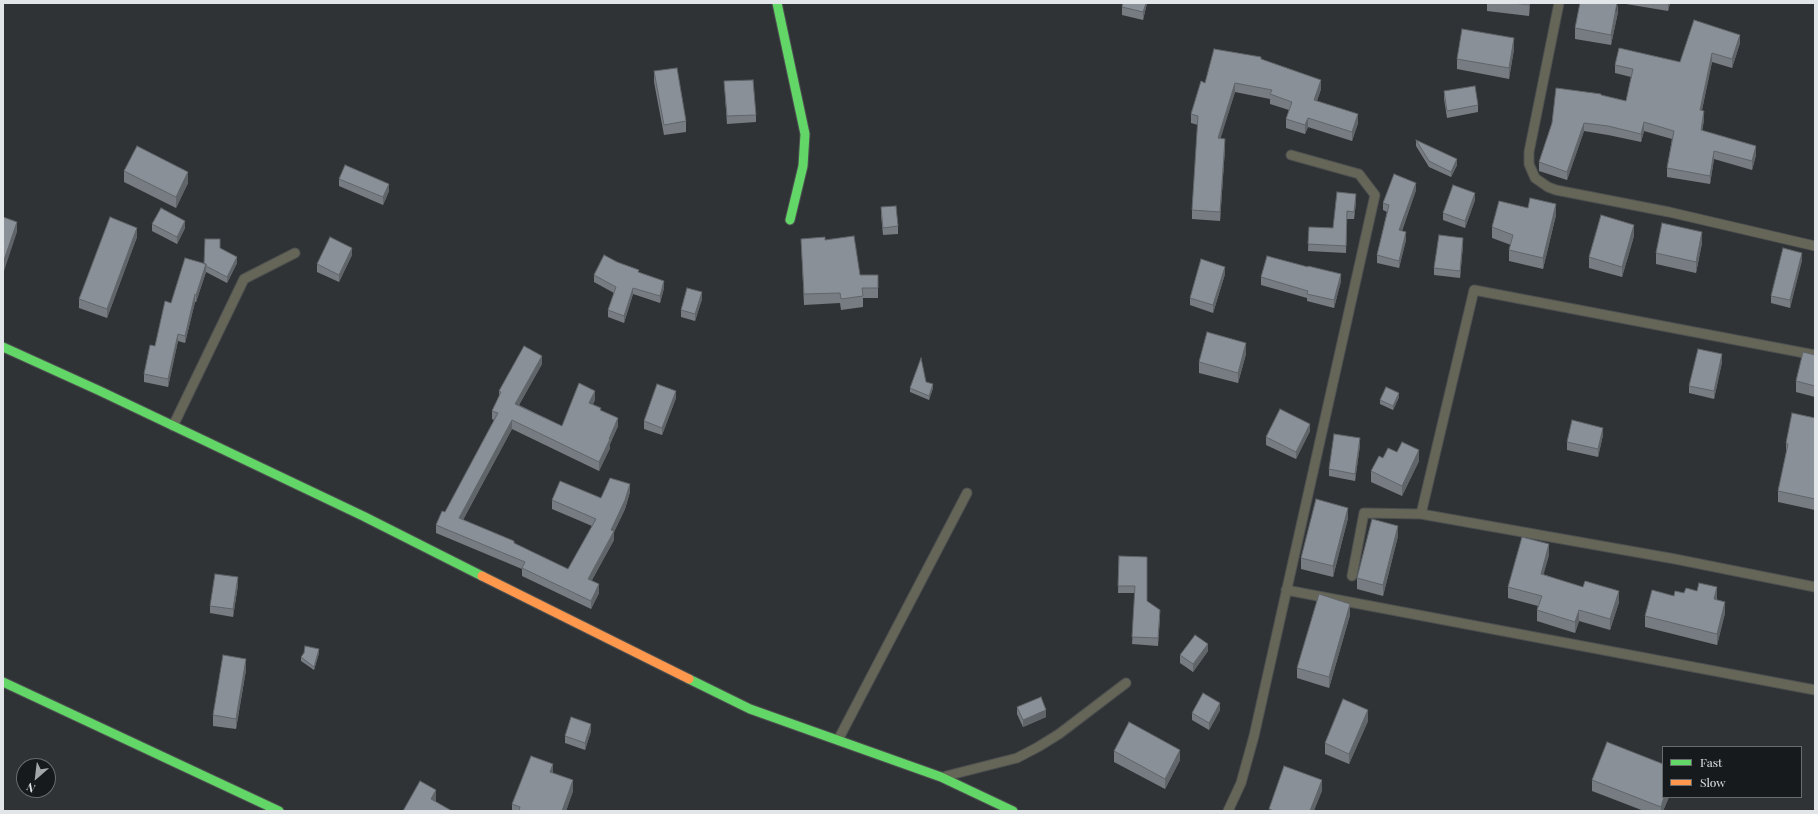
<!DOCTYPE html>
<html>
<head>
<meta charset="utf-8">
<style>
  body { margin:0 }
  #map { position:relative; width:1818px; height:814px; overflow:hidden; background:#303335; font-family:"Playfair Display",serif }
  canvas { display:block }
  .frame { position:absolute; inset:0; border:4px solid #e2e6e9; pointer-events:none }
  .legend { position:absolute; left:1662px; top:746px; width:140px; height:52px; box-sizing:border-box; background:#171a1d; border:1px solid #686c6f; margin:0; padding:5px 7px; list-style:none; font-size:12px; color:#e2e6e9 }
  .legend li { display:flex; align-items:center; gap:8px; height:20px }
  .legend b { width:20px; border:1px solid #686c6f }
  .north { position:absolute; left:16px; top:758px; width:40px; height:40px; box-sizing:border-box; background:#171a1d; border:1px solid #686c6f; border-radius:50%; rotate:208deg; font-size:11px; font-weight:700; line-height:16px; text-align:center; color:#e2e6e9 }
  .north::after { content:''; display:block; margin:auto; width:14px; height:18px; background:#a4a7aa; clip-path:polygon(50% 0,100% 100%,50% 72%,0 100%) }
</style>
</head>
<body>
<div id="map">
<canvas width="1818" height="814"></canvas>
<div class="frame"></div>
<ul class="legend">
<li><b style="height:5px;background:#63d668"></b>Fast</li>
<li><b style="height:5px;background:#ff974d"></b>Slow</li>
</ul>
<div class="north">N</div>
</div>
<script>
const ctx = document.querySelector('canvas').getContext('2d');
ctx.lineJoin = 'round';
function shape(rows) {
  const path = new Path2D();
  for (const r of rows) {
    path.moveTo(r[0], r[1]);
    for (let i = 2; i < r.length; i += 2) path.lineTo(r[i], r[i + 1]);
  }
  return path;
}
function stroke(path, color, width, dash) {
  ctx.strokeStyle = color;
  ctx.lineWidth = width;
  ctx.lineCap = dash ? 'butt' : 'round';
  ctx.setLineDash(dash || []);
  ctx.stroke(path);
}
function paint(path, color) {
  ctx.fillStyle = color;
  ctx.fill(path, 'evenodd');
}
const lane = shape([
  [1559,3,1529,152,1529,164,1535,178,1548,187,1556,190,1669,212,1815,246],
  [173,426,244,279,295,253],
  [1421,514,1474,290,1815,355],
  [1352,576,1364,513,1421,514,1675,559,1815,587],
  [1286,590,1815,690],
  [838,740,967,493],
  [946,776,1017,758,1038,747,1059,734,1126,683],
  [1228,811,1241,783,1254,736,1375,195,1359,174,1291,155]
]);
const fast = shape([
  [777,3,805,134,803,166,790,220],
  [3,347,100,391,363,516,482,576],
  [689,679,750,709,941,777,1013,811],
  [3,682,279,811]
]);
const slow = shape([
  [482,576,689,679]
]);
const wall = shape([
  [1123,3,1147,3,1143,20,1122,15,1122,7],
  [1487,3,1530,3,1529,16,1487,11],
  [1620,3,1670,3,1668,11],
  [1618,12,1611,45,1575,39,1575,28],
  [1740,43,1732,68,1712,62,1702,110,1704,120,1702,131,1756,155,1752,170,1714,159,1710,184,1667,177,1667,168,1672,139,1644,131,1641,142,1608,135,1584,131,1567,180,1539,171,1539,162,1601,95,1626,101,1631,77,1615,73,1615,65,1680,62],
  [1514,49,1509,79,1457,69,1457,59],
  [1261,59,1321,89,1317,101,1358,123,1352,141,1308,127,1305,134,1286,128,1286,119,1289,110,1270,104,1270,99,1235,92,1220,138,1225,148,1220,221,1192,219,1192,210,1198,125,1191,123,1191,114,1205,83],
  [654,71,686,121,686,132,664,135,654,82],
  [724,81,756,115,756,122,727,124],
  [1444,91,1478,105,1478,112,1447,118,1444,99],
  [1416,140,1457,165,1451,177,1429,167,1416,146],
  [124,171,188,183,176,208,124,182],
  [339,179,389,191,383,205,339,186],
  [1416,190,1402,231,1406,240,1399,268,1377,263,1377,255,1387,212,1383,210,1383,203],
  [1475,200,1465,228,1443,220,1443,213],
  [1356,202,1354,219,1347,219,1346,253,1308,251,1309,227,1333,228],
  [881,207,898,226,898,234,883,235,881,215],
  [1556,215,1543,269,1509,261,1509,250,1511,245,1492,238,1492,227],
  [152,224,185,228,177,244,152,231],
  [1634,236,1622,277,1589,268,1589,257],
  [137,237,107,318,79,308,79,299],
  [801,239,825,240,860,275,878,275,878,298,863,298,863,307,841,310,840,303,804,305],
  [1702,243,1696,273,1656,264,1656,253],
  [1463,245,1460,278,1434,275,1434,268],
  [220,248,237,263,227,283,206,272,196,302,195,302,185,343,178,341,168,387,144,382,144,374,171,303,204,264],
  [352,255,339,282,317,272,317,264],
  [1802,260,1790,308,1771,303,1771,296],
  [617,262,639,273,664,288,660,303,633,294,624,323,608,317,608,310,614,293,594,282,594,275],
  [1308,267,1341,281,1334,308,1307,301,1307,298,1261,285,1261,277],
  [1225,274,1213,313,1190,305,1190,298],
  [702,299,695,321,681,317,681,310],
  [1246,354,1238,383,1199,373,1199,362],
  [1815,355,1815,397,1796,392,1796,381],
  [1722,362,1714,399,1689,393,1689,386],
  [542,364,519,405,562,426,595,400,593,404,601,411,618,426,610,444,610,448,599,471,512,429,463,520,568,569,592,526,552,509,552,500,601,498,630,492,625,509,614,532,614,540,592,580,599,593,591,609,522,576,522,569,436,533,436,525,445,512,494,420,492,419,492,411,499,396,499,391],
  [926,382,933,388,929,400,910,392,910,388],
  [1399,397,1393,410,1380,404,1380,400],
  [676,398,662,435,644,429,644,421],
  [1815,418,1815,510,1778,502,1778,491,1786,454,1786,443],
  [1310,431,1296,459,1266,445,1266,437],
  [1603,435,1598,457,1567,450,1567,442],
  [1360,445,1355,481,1329,476,1329,469],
  [1383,458,1419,461,1402,496,1371,482,1371,471],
  [1348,518,1333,577,1301,569,1301,558],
  [1398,536,1383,596,1357,589,1357,578],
  [1549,555,1543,574,1619,602,1610,630,1579,621,1575,633,1537,621,1537,610,1538,606,1508,598,1508,587],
  [1119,556,1147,601,1160,618,1158,646,1132,644,1135,593,1118,593],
  [238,585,233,617,210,613,210,606],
  [1684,593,1717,598,1717,600,1725,613,1717,645,1645,627,1645,616,1674,596],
  [1350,615,1329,688,1297,678,1297,668],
  [1208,651,1193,672,1180,663,1180,655],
  [319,653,314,670,301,661,301,657],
  [246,670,236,729,213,726,213,715],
  [1017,707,1046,717,1023,727,1017,714],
  [1220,710,1209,730,1192,720,1192,713],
  [1368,721,1349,764,1325,754,1325,743],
  [591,731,585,750,565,743,565,736],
  [1114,751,1180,760,1165,789,1114,762],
  [553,773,573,791,566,811,512,811,512,804],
  [1592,780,1669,797,1663,811,1644,811,1592,791]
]);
const shadedWall = shape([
  [1146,3,1147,3,1143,20,1143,12],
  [1529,3,1530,3,1529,16],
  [1618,3,1618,12,1611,45,1611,35],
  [1668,3,1670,3,1668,11],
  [1740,35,1740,43,1732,68,1732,59],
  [1514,38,1514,49,1509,79,1509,68],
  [1712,53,1712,62,1700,119,1700,110],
  [1321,80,1321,89,1314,109,1314,100],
  [1235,83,1235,92,1218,147,1218,138],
  [1704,111,1704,120,1701,139,1701,130],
  [1358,114,1358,123,1352,141,1352,132],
  [1308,118,1308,127,1305,134,1305,125],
  [1644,122,1644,131,1641,142,1641,134],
  [1584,123,1584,131,1567,180,1567,172],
  [1225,139,1225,148,1220,221,1220,212],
  [1756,146,1756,155,1752,170,1752,161],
  [1714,151,1714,159,1710,184,1710,176],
  [1457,159,1457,165,1451,177,1451,172],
  [188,172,188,183,176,208,176,197],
  [1416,183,1416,190,1399,238,1399,230],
  [389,184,389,191,383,205,383,197],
  [1475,193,1475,200,1465,228,1465,221],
  [1356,194,1356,202,1354,219,1354,212],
  [1556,204,1556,215,1543,269,1543,258],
  [185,221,185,228,177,244,177,237],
  [17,222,17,232,3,274,3,263],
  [1634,225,1634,236,1622,277,1622,267],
  [137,228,137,237,107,318,107,309],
  [1406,232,1406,240,1399,268,1399,261],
  [1702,232,1702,243,1696,273,1696,262],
  [1463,238,1463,245,1460,278,1460,271],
  [352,248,352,255,339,282,339,275],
  [1802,253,1802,260,1790,308,1790,300],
  [237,257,237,263,227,283,227,277],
  [206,264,206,272,196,302,196,295],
  [1225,267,1225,274,1213,313,1213,305],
  [1341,274,1341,281,1334,308,1334,300],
  [664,281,664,288,660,303,660,296],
  [633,288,633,294,624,323,624,316],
  [702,292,702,299,695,321,695,314],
  [195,294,195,302,185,343,185,336],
  [178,334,178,341,168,387,168,379],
  [1246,343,1246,354,1238,383,1238,373],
  [1722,354,1722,362,1714,399,1714,391],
  [542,356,542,364,515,412,515,404],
  [933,384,933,388,929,400,929,396],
  [595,391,595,400,589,411,589,403],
  [676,391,676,398,662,435,662,428],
  [1399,393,1399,397,1393,410,1393,406],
  [618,418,618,426,610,444,610,448,599,471,599,462],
  [512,420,512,429,459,527,459,518],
  [1310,424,1310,431,1296,459,1296,452],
  [1603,428,1603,435,1598,457,1598,449],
  [1360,438,1360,445,1355,481,1355,474],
  [1419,450,1419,461,1402,496,1402,486],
  [630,484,630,492,625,509,614,532,614,540,588,587,588,579,611,530],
  [1348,508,1348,518,1333,577,1333,566],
  [1398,526,1398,536,1383,596,1383,585],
  [1549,544,1549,555,1541,584,1541,574],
  [238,577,238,585,233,617,233,609],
  [599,584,599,593,591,609,591,601],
  [1717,587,1717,598,1714,610,1714,599],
  [1619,591,1619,602,1610,630,1610,619],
  [1725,602,1725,613,1717,645,1717,634],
  [1350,604,1350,615,1329,688,1329,677],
  [1579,610,1579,621,1575,633,1575,622],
  [1208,644,1208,651,1193,672,1193,664],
  [319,649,319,653,314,670,314,667],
  [246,659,246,670,236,729,236,719],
  [1220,703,1220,710,1209,730,1209,723],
  [1046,710,1046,717,1023,727,1023,720],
  [1368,710,1368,721,1349,764,1349,754],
  [591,724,591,731,585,750,585,743],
  [1180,750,1180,760,1165,789,1165,779],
  [553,764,553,775,550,772],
  [573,780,573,791,566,811,562,811],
  [1322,780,1322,791,1314,811,1310,811],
  [436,790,436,801,431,810,431,799],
  [1664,797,1669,797,1663,811,1661,811,1661,807]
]);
const building = shape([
  [1123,3,1146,3,1143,12,1122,7,1123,3],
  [1512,3,1529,3,1529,5,1512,3],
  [1580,3,1617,3,1611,35,1575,28,1580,3],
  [1694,20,1740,35,1732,59,1712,53,1700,110,1704,111,1701,130,1756,146,1752,161,1714,151,1710,176,1667,168,1674,131,1644,122,1641,134,1608,126,1584,123,1567,172,1539,162,1552,123,1556,88,1601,94,1601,95,1626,101,1633,69,1615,65,1619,48,1680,62,1694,20],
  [1462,29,1514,38,1509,68,1457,59,1462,29],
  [1214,49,1261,57,1261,59,1321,80,1314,100,1358,114,1352,132,1308,118,1305,125,1286,119,1292,102,1270,94,1272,90,1235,83,1218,138,1225,139,1220,212,1192,210,1198,116,1191,114,1201,81,1205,83,1214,49],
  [677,68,686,121,664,125,654,71,677,68],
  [753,80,756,115,727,116,724,81,753,80],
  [1475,86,1478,105,1447,111,1444,91,1475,86],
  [1416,140,1457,159,1451,172,1429,161,1416,140],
  [137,146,188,172,176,197,124,171,137,146],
  [345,165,389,184,383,197,339,179,345,165],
  [1394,174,1416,183,1399,230,1406,232,1399,261,1377,255,1389,205,1383,203,1394,174],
  [1453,185,1475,193,1465,221,1443,213,1453,185],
  [1337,192,1356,194,1354,212,1347,211,1346,246,1308,244,1309,227,1333,228,1337,192],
  [1530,198,1556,204,1543,258,1509,250,1513,235,1492,227,1499,201,1528,208,1530,198],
  [896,206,898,226,883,228,881,207,896,206],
  [161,208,185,221,177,237,152,224,161,208],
  [1601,215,1634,225,1622,267,1589,257,1601,215],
  [3,217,17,222,3,263,3,217],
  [110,217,137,228,107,309,79,299,110,217],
  [1662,223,1702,232,1696,262,1656,253,1662,223],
  [1439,235,1463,238,1460,271,1434,268,1439,235],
  [854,236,860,275,878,275,878,288,862,288,863,296,841,299,840,293,804,294,801,239,825,237,825,240,854,236],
  [330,237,352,248,339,275,317,264,330,237],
  [205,239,220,239,220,248,237,257,227,277,206,266,206,264,204,264,205,239],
  [1783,248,1802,253,1790,300,1771,296,1783,248],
  [604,255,617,262,639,270,638,272,664,281,660,296,633,288,624,316,608,310,616,287,594,275,604,255],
  [1267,256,1308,267,1308,266,1341,274,1334,300,1307,294,1308,291,1261,277,1267,256],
  [185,258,206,264,196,295,195,294,185,336,178,334,168,379,144,374,150,345,155,346,165,301,171,303,185,258],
  [1201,259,1225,267,1213,305,1190,298,1201,259],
  [687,288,702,292,695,314,681,310,687,288],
  [1207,332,1246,343,1238,373,1199,362,1207,332],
  [524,346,542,356,515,404,562,426,579,383,595,391,589,403,601,408,600,410,618,418,609,439,610,439,599,462,512,420,459,518,514,541,514,543,568,569,596,519,552,500,560,481,601,498,610,478,630,484,625,500,611,530,614,531,588,579,599,584,591,601,522,568,525,562,436,525,442,511,445,512,498,413,492,411,501,392,499,391,524,346],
  [1698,349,1722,354,1714,391,1689,386,1698,349],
  [1803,352,1815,355,1815,386,1796,381,1803,352],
  [921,358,926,382,933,384,929,396,910,388,921,358],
  [657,384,676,391,662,428,644,421,657,384],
  [1386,387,1399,393,1393,406,1380,400,1386,387],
  [1280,409,1310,424,1296,452,1266,437,1280,409],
  [1792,413,1815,418,1815,499,1778,491,1788,444,1786,443,1792,413],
  [1572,420,1603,428,1598,449,1567,442,1572,420],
  [1334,434,1360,438,1355,474,1329,469,1334,434],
  [1402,442,1419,450,1402,486,1371,471,1379,456,1383,458,1388,448,1397,452,1402,442],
  [1316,499,1348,508,1333,566,1301,558,1316,499],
  [1372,519,1398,526,1383,585,1357,578,1372,519],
  [1522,537,1549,544,1541,574,1583,587,1585,581,1619,591,1610,619,1579,610,1575,622,1537,610,1542,596,1508,587,1522,537],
  [1119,556,1147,557,1147,601,1160,610,1158,638,1132,637,1135,586,1118,586,1119,556],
  [215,574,238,577,233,609,210,606,215,574],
  [1699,583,1717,587,1714,599,1725,602,1717,634,1645,616,1652,590,1674,596,1675,591,1684,593,1686,588,1697,591,1699,583],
  [1319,594,1350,604,1329,677,1297,668,1319,594],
  [1195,635,1208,644,1193,664,1180,655,1195,635],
  [305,646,319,649,314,667,301,657,304,653,305,646],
  [223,655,246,659,236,719,213,715,223,655],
  [1203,693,1220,703,1209,723,1192,713,1203,693],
  [1041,697,1046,710,1023,720,1017,707,1041,697],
  [1343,699,1368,710,1349,754,1325,743,1343,699],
  [571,717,591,724,585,743,565,736,571,717],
  [1129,722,1180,750,1165,779,1114,751,1129,722],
  [1607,742,1663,764,1663,797,1664,797,1661,807,1592,780,1607,742],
  [531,756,553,764,550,772,573,780,562,811,519,811,520,807,512,804,531,756],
  [1284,766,1322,780,1310,811,1274,811,1269,809,1284,766],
  [420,781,436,790,431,799,452,811,403,811,420,781]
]);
stroke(lane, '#4d5051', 11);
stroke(fast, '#4d5051', 11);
stroke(slow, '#4d5051', 11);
stroke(lane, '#656657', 9);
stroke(fast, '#63d668', 9);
stroke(slow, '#ff974d', 9);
paint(wall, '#767c82');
paint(shadedWall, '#60656a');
paint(building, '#899097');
stroke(building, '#60656a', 1);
</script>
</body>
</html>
